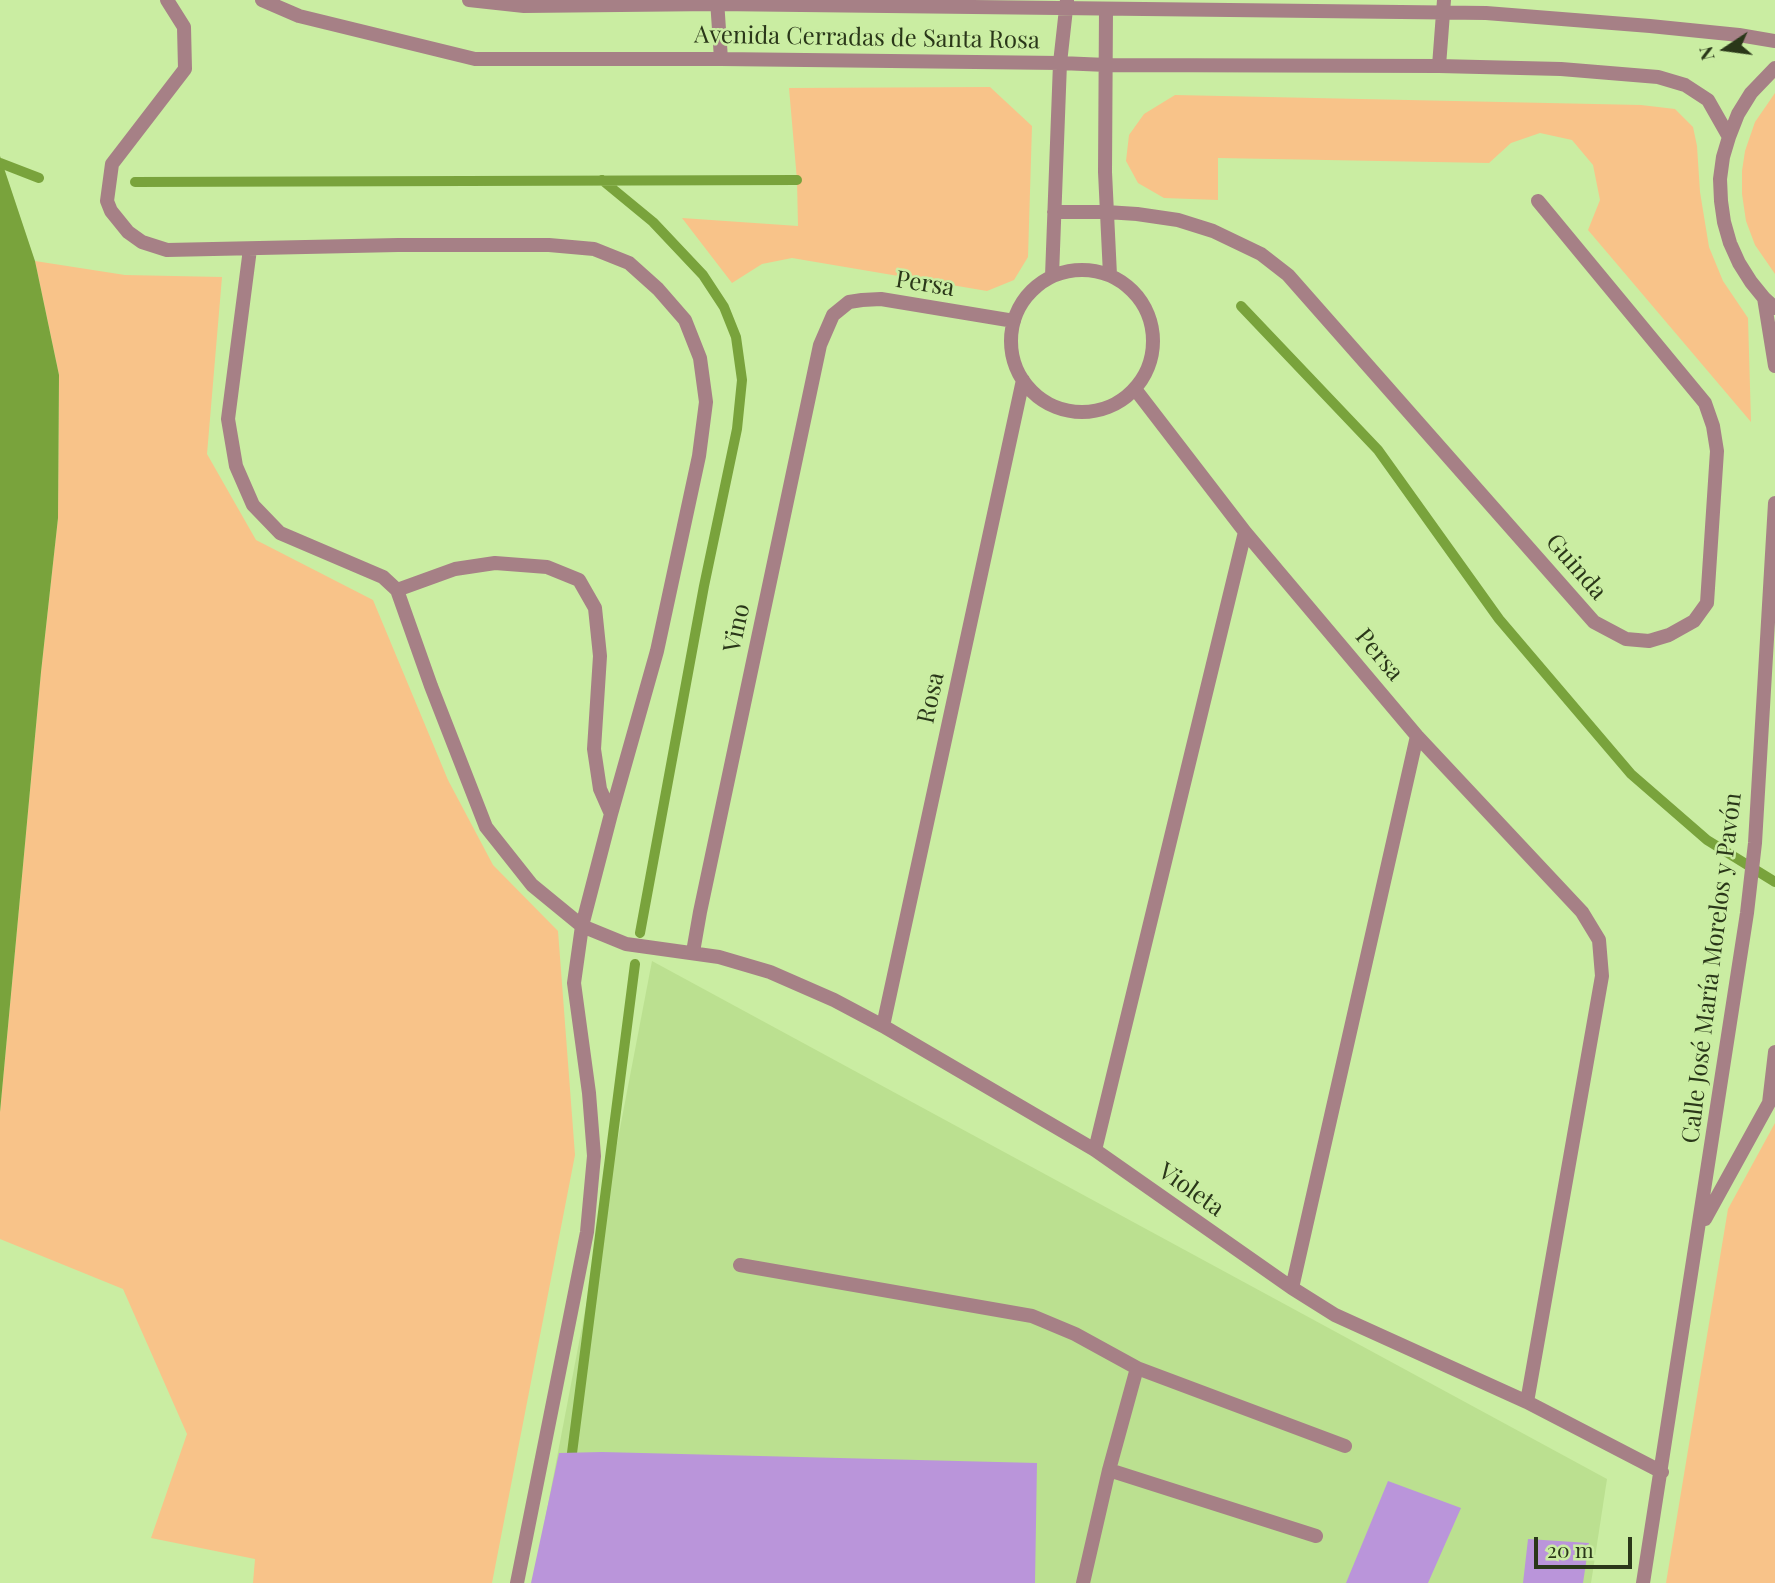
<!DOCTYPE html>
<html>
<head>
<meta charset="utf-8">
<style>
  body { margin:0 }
  #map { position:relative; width:1775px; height:1583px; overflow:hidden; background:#caeda2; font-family:"Playfair Display",serif }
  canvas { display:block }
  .north { position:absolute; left:1691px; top:14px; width:70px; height:70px; -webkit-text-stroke:5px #caeda2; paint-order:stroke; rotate:257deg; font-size:19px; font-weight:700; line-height:28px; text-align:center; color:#2a3719 }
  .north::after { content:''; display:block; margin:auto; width:24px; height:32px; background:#2a3719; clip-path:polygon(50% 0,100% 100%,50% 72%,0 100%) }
  .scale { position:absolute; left:1534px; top:1537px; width:98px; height:32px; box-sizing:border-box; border:4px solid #2a3719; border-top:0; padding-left:9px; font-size:21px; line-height:24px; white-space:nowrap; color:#2a3719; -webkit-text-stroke:5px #caeda2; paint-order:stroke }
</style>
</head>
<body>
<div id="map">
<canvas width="1775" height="1583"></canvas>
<div class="north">N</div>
<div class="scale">20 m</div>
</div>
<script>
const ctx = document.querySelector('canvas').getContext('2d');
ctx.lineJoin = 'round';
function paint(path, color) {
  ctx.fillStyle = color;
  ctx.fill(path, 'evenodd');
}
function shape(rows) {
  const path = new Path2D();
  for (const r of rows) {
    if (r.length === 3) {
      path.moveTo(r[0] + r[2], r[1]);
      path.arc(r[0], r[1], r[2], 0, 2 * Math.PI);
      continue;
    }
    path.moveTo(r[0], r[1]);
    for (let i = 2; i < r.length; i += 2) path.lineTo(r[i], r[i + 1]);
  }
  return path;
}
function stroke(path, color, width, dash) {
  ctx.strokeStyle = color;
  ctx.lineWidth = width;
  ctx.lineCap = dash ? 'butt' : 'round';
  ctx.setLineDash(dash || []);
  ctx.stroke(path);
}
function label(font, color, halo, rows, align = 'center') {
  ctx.font = font + ' "Playfair Display",serif';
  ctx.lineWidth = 5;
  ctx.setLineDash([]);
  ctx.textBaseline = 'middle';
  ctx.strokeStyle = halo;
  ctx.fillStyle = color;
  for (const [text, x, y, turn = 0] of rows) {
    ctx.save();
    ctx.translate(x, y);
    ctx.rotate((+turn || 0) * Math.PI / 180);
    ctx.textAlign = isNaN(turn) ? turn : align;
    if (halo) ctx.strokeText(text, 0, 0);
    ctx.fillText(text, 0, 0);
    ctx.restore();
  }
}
const built = shape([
  [652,961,1607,1479,1591,1583,533,1583]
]);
const green = shape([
  [990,87,1032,126,1028,257,1014,280,987,291,792,258,762,264,732,283,682,218,798,226,797,180,789,88],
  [1775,93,1775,274,1755,245,1746,221,1742,194,1742,171,1745,151,1755,122],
  [1175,95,1641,105,1675,109,1693,127,1697,146,1700,192,1709,247,1723,281,1748,318,1751,422,1588,230,1600,200,1593,165,1572,140,1540,133,1511,143,1489,163,1218,158,1218,200,1164,198,1138,183,1126,161,1129,135,1144,114],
  [35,261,125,275,222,277,207,454,256,540,373,600,448,780,493,865,558,931,575,1155,492,1583,253,1583,255,1559,151,1538,187,1434,123,1289,0,1239,0,1112,41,672,58,518,59,375],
  [1775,1123,1775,1583,1666,1583,1728,1209]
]);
const water = shape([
  [0,156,35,261,59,375,58,518,41,672,0,1112]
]);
const stream = shape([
  [0,163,39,178],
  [602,180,653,222,703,275,724,307,736,337,742,380,737,429,704,586,640,933],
  [135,182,797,180],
  [1241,306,1378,450,1499,619,1631,774,1707,840,1775,882],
  [572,1453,635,964]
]);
const building = shape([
  [602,1452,1037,1463,1035,1583,531,1583,559,1453],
  [1388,1481,1461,1508,1428,1583,1346,1583],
  [1528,1539,1589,1543,1583,1583,1523,1583]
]);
const service = shape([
  [740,1265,1032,1316,1075,1334,1137,1368],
  [1109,1470,1316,1536],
  [1083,1583,1109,1470,1137,1368,1345,1446]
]);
const minor = shape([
  [167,0,184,27,185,69,112,164,107,201,111,211,128,232,142,242,167,250,398,245,549,245,594,249,629,263,658,289,685,320,700,358,706,402,699,456,657,651,611,814,582,926,574,983,589,1093,594,1156,587,1232,517,1583],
  [262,0,299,16,475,59,721,59,1060,63,1107,65,1439,66,1561,69,1658,77,1685,85,1708,100,1729,137],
  [469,0,524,6,716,4,1486,13,1650,26,1739,35,1775,41],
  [717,0,721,59],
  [1106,9,1105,172,1110,275],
  [1439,66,1444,0],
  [1775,68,1751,93,1738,114,1729,137,1723,157,1720,179,1721,201,1724,222,1730,243,1739,263,1751,282,1764,298,1775,308],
  [1054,212,1106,212,1137,214,1178,220,1213,231,1261,254,1288,275,1594,622,1626,639,1649,641,1669,635,1694,621,1707,603,1717,451,1713,426,1705,403,1538,201],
  [250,249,228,419,236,466,253,505,280,533,383,577,397,590,431,686,486,827,532,885,582,926,626,944,719,957,770,972,834,1000,883,1026,1095,1150,1292,1288,1335,1315,1527,1402,1662,1472],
  [1082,341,71],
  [1052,276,1060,63,1067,0],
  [1764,298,1775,366],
  [1135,389,1245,532,1417,736,1582,912,1599,940,1602,976,1527,1402],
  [397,590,455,569,495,563,547,567,579,580,595,608,600,656,594,749,600,789,611,814],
  [693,952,700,912,820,345,833,315,849,302,862,300,881,299,1014,321],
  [883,1026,1023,380],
  [1095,1150,1245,532],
  [1705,1219,1769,1103,1775,1052],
  [1292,1288,1417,736],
  [1643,1583,1747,913,1755,843,1775,503]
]);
const streetNames = [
  ["Avenida Cerradas de Santa Rosa",867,38,1],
  ["Persa",925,284,9],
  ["Guinda",1576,567,49],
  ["Vino",737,628,-78],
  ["Persa",1379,655,50],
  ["Rosa",931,698,-78],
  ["Calle José María Morelos y Pavón",1712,968,-83],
  ["Violeta",1191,1190,35]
];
paint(built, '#bbe090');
paint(green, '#f8c389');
paint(water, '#79a33c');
stroke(stream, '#79a33c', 10);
paint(building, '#ba95da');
stroke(service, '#a68086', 14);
stroke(minor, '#a68086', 14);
label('24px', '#2a3719', '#caeda2', streetNames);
</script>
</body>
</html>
